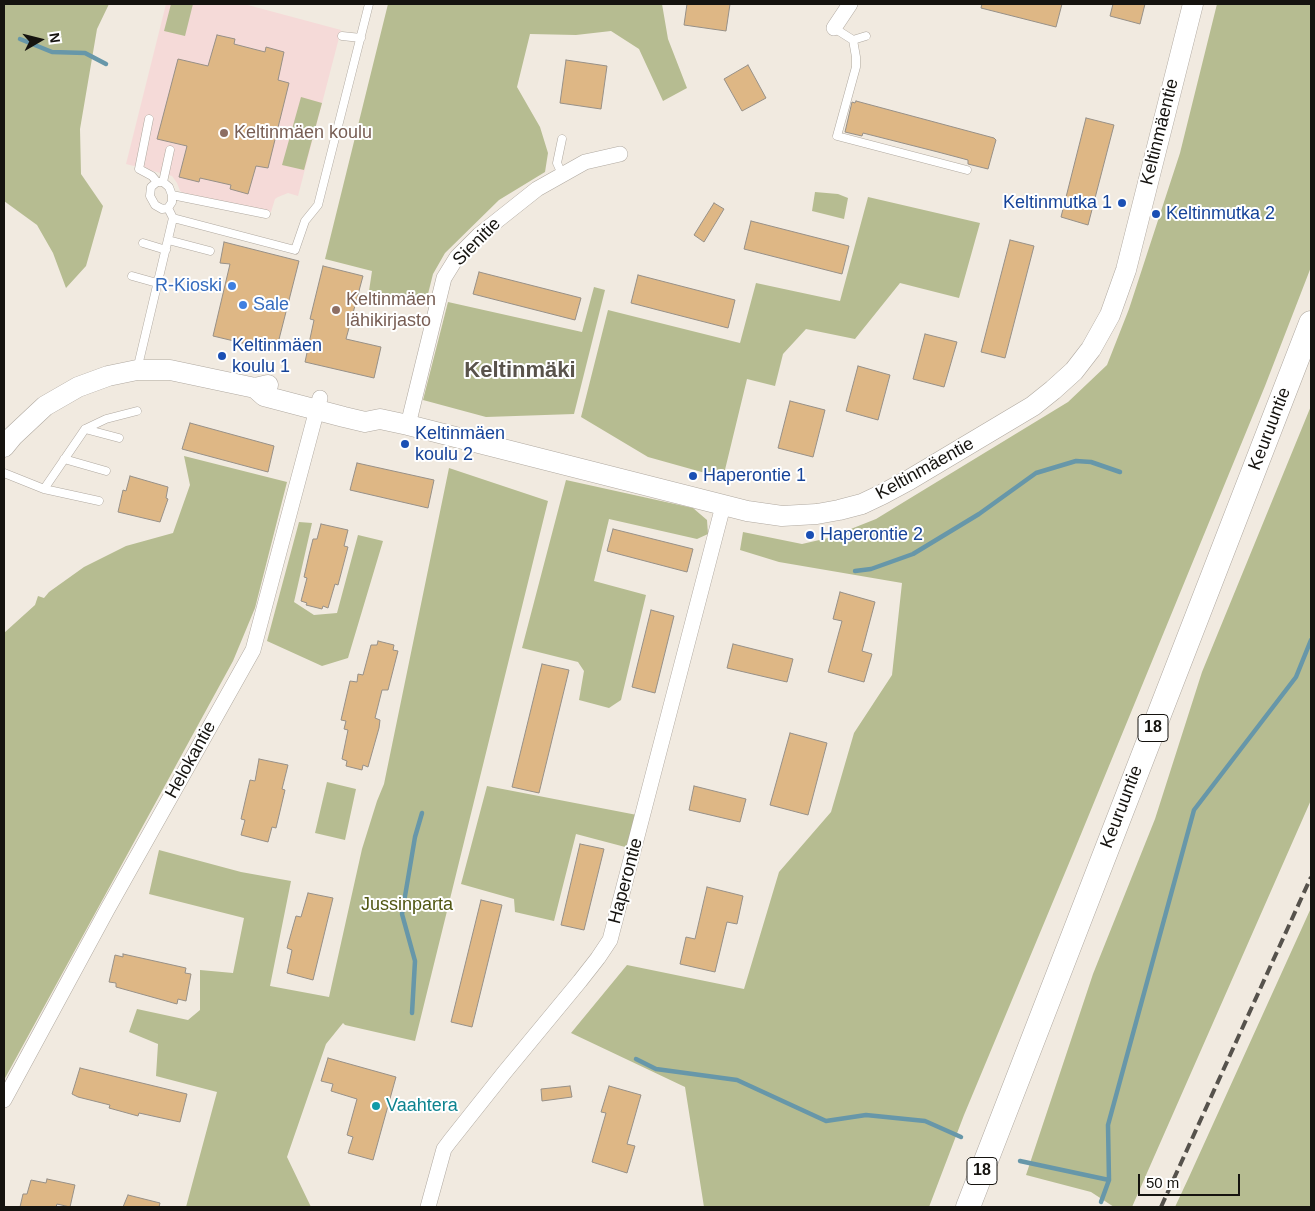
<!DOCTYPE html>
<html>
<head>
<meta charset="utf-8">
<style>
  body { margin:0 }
  #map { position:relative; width:1315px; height:1211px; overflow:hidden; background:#f1eae0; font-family:Arial,sans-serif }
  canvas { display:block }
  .frame { position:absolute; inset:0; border:5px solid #15130f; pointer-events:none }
  .north { position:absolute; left:15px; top:15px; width:50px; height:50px; -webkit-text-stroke:4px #fff; paint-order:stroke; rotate:82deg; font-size:14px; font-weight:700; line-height:20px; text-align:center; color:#15130f }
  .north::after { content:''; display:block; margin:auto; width:18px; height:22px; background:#15130f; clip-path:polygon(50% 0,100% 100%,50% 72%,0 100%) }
  .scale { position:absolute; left:1138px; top:1174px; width:102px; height:22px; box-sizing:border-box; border:2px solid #15130f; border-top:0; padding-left:6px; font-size:15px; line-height:18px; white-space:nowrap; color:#15130f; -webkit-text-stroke:4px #fff; paint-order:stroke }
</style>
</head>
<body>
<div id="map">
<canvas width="1315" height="1211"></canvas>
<div class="frame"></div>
<div class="north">N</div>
<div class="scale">50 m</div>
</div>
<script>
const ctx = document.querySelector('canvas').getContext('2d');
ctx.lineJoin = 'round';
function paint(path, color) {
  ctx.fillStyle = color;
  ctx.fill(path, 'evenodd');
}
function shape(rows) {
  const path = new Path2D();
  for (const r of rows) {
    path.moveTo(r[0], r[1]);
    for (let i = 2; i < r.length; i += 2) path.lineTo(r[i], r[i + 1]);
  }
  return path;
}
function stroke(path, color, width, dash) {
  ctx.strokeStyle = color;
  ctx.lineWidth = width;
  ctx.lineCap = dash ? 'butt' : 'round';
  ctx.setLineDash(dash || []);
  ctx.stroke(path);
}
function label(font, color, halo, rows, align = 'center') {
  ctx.font = font + ' Arial,sans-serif';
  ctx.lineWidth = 4;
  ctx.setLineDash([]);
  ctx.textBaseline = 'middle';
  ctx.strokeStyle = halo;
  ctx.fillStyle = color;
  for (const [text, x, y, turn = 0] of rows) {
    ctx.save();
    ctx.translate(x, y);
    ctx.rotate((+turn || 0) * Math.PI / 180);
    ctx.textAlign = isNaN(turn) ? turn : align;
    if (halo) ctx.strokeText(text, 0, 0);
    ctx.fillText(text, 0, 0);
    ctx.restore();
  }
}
const education = shape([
  [166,4,244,4,341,30,298,196,288,193,278,197,275,199,271,212,185,194,180,191,177,183,172,176,126,164]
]);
const green = shape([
  [4,4,109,4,97,29,80,129,81,174,103,206,86,266,66,288,53,253,37,225,4,201],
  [171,4,193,4,185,36,164,31],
  [388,4,662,4,668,39,687,88,663,101,639,49,611,31,576,35,530,34,517,87,540,127,548,153,545,172,499,200,445,253,433,274,425,306,369,291,372,271,325,259],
  [1217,4,1311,4,1311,267,1265,386,1072,856,964,1115,929,1207,704,1207,685,1087,571,1033,627,965,744,989,779,872,831,812,854,733,892,675,902,583,779,562,740,550,743,532,802,544,828,538,876,519,1068,402,1107,365,1129,309,1180,153],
  [301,97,322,103,304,170,282,165],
  [815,192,838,194,848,198,844,219,812,211],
  [868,197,980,223,959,298,900,283,855,339,806,329,783,354,775,386,747,379,723,478,648,457,581,417,608,310,740,343,756,283,840,301],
  [594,287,605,290,574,414,486,417,423,400,448,302,582,332],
  [1311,406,1311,800,1132,1207,1114,1207,1091,1192,1026,1175,1093,974,1155,819,1202,672],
  [184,456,287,482,255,608,233,661,4,1080,4,633,35,605,38,596,44,598,49,592,84,567,126,546,173,533,190,485],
  [449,468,548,501,415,1041,345,1025,343,1023,326,1044,287,1157,311,1207,186,1207,217,1092,156,1076,158,1044,129,1032,137,1009,188,1020,200,1010,200,970,233,973,244,918,149,894,159,850,241,872,291,881,270,986,329,997,362,849,377,801,384,784],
  [566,480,693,508,707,520,708,534,697,539,609,519,594,581,646,595,621,700,609,708,579,700,584,671,578,662,522,648],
  [299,522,312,523,294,602,314,615,337,613,358,535,383,541,348,658,322,666,267,641],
  [327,782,356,789,345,840,315,833],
  [487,786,637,815,629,848,576,834,554,921,515,912,514,899,461,884],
  [1311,908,1311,1207,1175,1207,1189,1177]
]);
const stream = shape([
  [20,39,52,52,85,53,106,64],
  [855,571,871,569,913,554,979,514,1036,473,1076,461,1091,462,1120,472],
  [412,1013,415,961,402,914,415,837,422,813],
  [636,1059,656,1069,737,1080,826,1121,866,1115,925,1121,961,1137],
  [1020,1161,1109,1180],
  [1101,1202,1109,1180,1108,1125,1194,810,1296,677,1311,640]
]);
const building = shape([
  [687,4,730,4,726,31,684,25,687,4],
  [982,4,1062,4,1056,27,981,8,982,4],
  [1113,4,1145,4,1140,24,1110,16,1113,4],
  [217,35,235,39,234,44,265,52,266,47,284,52,278,80,289,83,268,168,256,166,248,194,230,189,231,185,200,178,199,182,179,177,187,146,157,139,178,59,208,66,217,35],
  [566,60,607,66,601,109,560,103,566,60],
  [748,65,766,98,742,111,724,79,748,65],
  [856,101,994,138,996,140,988,169,968,164,968,160,938,152,863,133,862,136,845,132,852,102,855,103,856,101],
  [1086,118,1114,125,1088,225,1061,217,1086,118],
  [714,203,724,209,704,242,694,235,714,203],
  [751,221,849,246,842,274,744,249,751,221],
  [1010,240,1034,246,1005,358,981,352,1010,240],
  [224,242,299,261,276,351,213,336,230,264,220,263,224,242],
  [323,266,363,276,346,339,381,347,374,378,305,362,314,320,310,319,323,266],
  [479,272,581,298,575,320,473,294,479,272],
  [638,275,735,300,728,328,631,303,638,275],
  [925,334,957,342,944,387,913,379,925,334],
  [858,366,890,375,878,420,846,411,858,366],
  [790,401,825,410,813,457,778,448,790,401],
  [190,423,274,446,268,472,182,449,190,423],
  [357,463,434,480,428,508,350,490,357,463],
  [130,476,168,487,166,498,168,499,160,522,118,512,123,490,126,491,130,476],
  [321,524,348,530,344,546,348,547,338,585,335,584,328,608,323,606,322,609,306,605,307,603,301,601,307,578,304,577,309,555,313,539,317,539,321,524],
  [613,529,693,549,687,572,607,551,613,529],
  [840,592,875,602,862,651,872,654,864,682,828,672,842,621,833,619,840,592],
  [651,610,674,616,655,693,632,687,651,610],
  [378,641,394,645,393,650,398,651,388,690,382,690,375,718,380,720,379,728,368,767,363,765,362,770,346,766,347,761,342,759,348,730,344,729,346,721,341,720,350,681,357,682,358,674,363,675,371,645,377,645,378,641],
  [733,644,793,659,787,682,727,668,733,644],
  [542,664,569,670,539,793,512,787,542,664],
  [790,733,827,743,808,815,770,805,790,733],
  [259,759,288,765,282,789,285,790,276,828,272,827,268,842,241,835,245,820,241,819,250,780,255,781,259,759],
  [694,786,746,799,740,822,689,810,694,786],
  [580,844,604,849,584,930,561,925,580,844],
  [707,887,743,896,737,924,727,922,715,972,680,964,686,937,695,939,707,887],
  [308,893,333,898,313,980,287,973,292,950,287,948,296,916,301,917,308,893],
  [481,900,502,905,472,1027,451,1022,481,900],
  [123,954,186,968,185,973,191,974,186,1001,178,999,177,1004,116,987,116,983,109,982,115,955,123,957,123,954],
  [328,1058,396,1077,373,1160,348,1153,353,1137,347,1135,357,1099,331,1091,333,1084,321,1081,328,1058],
  [80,1068,187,1094,180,1122,139,1113,138,1116,109,1108,110,1105,78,1097,72,1094,80,1068],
  [570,1086,572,1097,542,1101,541,1089,570,1086],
  [609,1086,641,1095,627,1144,635,1146,627,1173,592,1162,606,1113,601,1112,609,1086],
  [47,1179,75,1185,70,1207,57,1204,56,1207,20,1207,23,1194,27,1194,31,1180,46,1183,47,1179],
  [128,1195,160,1203,159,1207,123,1207,128,1195]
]);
const service = shape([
  [834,28,853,40,856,57,856,67,837,136,967,170],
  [342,36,361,38],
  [853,40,866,36],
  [149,119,139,169,152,176,157,182],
  [562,174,557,163,562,139],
  [163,182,170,150],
  [172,195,266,214],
  [168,208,162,209,155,205,150,196,151,187,157,182,163,182,169,187,172,195,172,202,168,208,173,218],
  [168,240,210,251],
  [143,243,166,250],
  [132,276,157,283],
  [137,370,173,218,295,250,305,221,318,205,369,4],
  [85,429,119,438],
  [64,459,106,471],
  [4,473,44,489,99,501],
  [44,489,85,429,106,419,137,411]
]);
const minor = shape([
  [834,28,850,4],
  [408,425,444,278,457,257,479,235,537,189,585,162,620,154],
  [4,1100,107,910,253,650,320,398],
  [428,1207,444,1149,450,1141,504,1073,580,981,598,958,610,940,723,506]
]);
const secondary = shape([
  [255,388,264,396,344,417,365,422,380,419,408,425,747,511,782,516,817,514,839,510,862,504,883,494,909,480,1033,406,1053,390,1074,371,1091,349,1110,315,1126,270,1193,4],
  [4,447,13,436,45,406,78,387,108,376,137,370,170,370,255,388,268,385]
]);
const trunk = shape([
  [968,1207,1311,323]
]);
const rail = shape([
  [1161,1207,1311,877]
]);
const markers = [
  [224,133,5,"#8d6e63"],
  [1122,203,5,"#1a4fb4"],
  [1156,214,5,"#1a4fb4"],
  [232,286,5,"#3f7fe0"],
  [243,305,5,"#3f7fe0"],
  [336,310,5,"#8d6e63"],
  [222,356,5,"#1a4fb4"],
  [405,444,5,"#1a4fb4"],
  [693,476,5,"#1a4fb4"],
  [810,535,5,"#1a4fb4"],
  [376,1106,5,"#0f9aa8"]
];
const shields = [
  [1153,728,30],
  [982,1171,30]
];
const shieldNames = [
  ["18",1153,728],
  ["18",982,1171]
];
const streetNames = [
  ["Keltinmäentie",1160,132,-76],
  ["Sienitie",477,242,-45],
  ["Keuruuntie",1270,429,-69],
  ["Keltinmäentie",925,469,-29],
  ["Helokantie",191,760,-61],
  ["Keuruuntie",1122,807,-69],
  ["Haperontie",626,881,-75]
];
const educationNames = [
  ["Keltinmäen koulu",234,133],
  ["Keltinmäen",346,300],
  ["lähikirjasto",346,321]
];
const transitNames = [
  ["Keltinmutka 1",1112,203,"right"],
  ["Keltinmutka 2",1166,214],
  ["Keltinmäen",232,346],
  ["koulu 1",232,367],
  ["Keltinmäen",415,434],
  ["koulu 2",415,455],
  ["Haperontie 1",703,476],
  ["Haperontie 2",820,535]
];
const shopNames = [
  ["R-Kioski",222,286],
  ["Sale",253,305,"left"]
];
const parkNames = [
  ["Jussinparta",407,905]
];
const cultureNames = [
  ["Vaahtera",386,1106]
];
const districtNames = [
  ["Keltinmäki",520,371]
];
paint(education, '#f5dad8');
paint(green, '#b6bc91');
stroke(stream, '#6797a9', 4.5);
paint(building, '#deb785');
stroke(building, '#979087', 1);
stroke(service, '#b0a9a0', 9);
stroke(minor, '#b0a9a0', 16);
stroke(secondary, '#b0a9a0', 21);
stroke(trunk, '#b0a9a0', 25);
stroke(service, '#fff', 8);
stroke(minor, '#fff', 15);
stroke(secondary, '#fff', 20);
stroke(trunk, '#fff', 24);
stroke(rail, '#56524c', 4, [10, 5]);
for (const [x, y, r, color] of markers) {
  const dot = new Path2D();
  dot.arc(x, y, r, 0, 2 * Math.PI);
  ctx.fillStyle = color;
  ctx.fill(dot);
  stroke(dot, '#fff', 2);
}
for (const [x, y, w] of shields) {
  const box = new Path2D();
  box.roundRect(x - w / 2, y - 13.5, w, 27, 4);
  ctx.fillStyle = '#fff';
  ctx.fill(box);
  stroke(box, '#15130f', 1);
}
label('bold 16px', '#15130f', null, shieldNames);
label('18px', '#15130f', '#fff', streetNames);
label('18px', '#785e54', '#fff', educationNames, 'left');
label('18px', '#164399', '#fff', transitNames, 'left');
label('18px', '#366cbe', '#fff', shopNames, 'right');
label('18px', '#505612', '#fff', parkNames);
label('18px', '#0d838f', '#fff', cultureNames, 'left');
label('bold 22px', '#59534b', '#fff', districtNames);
</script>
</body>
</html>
